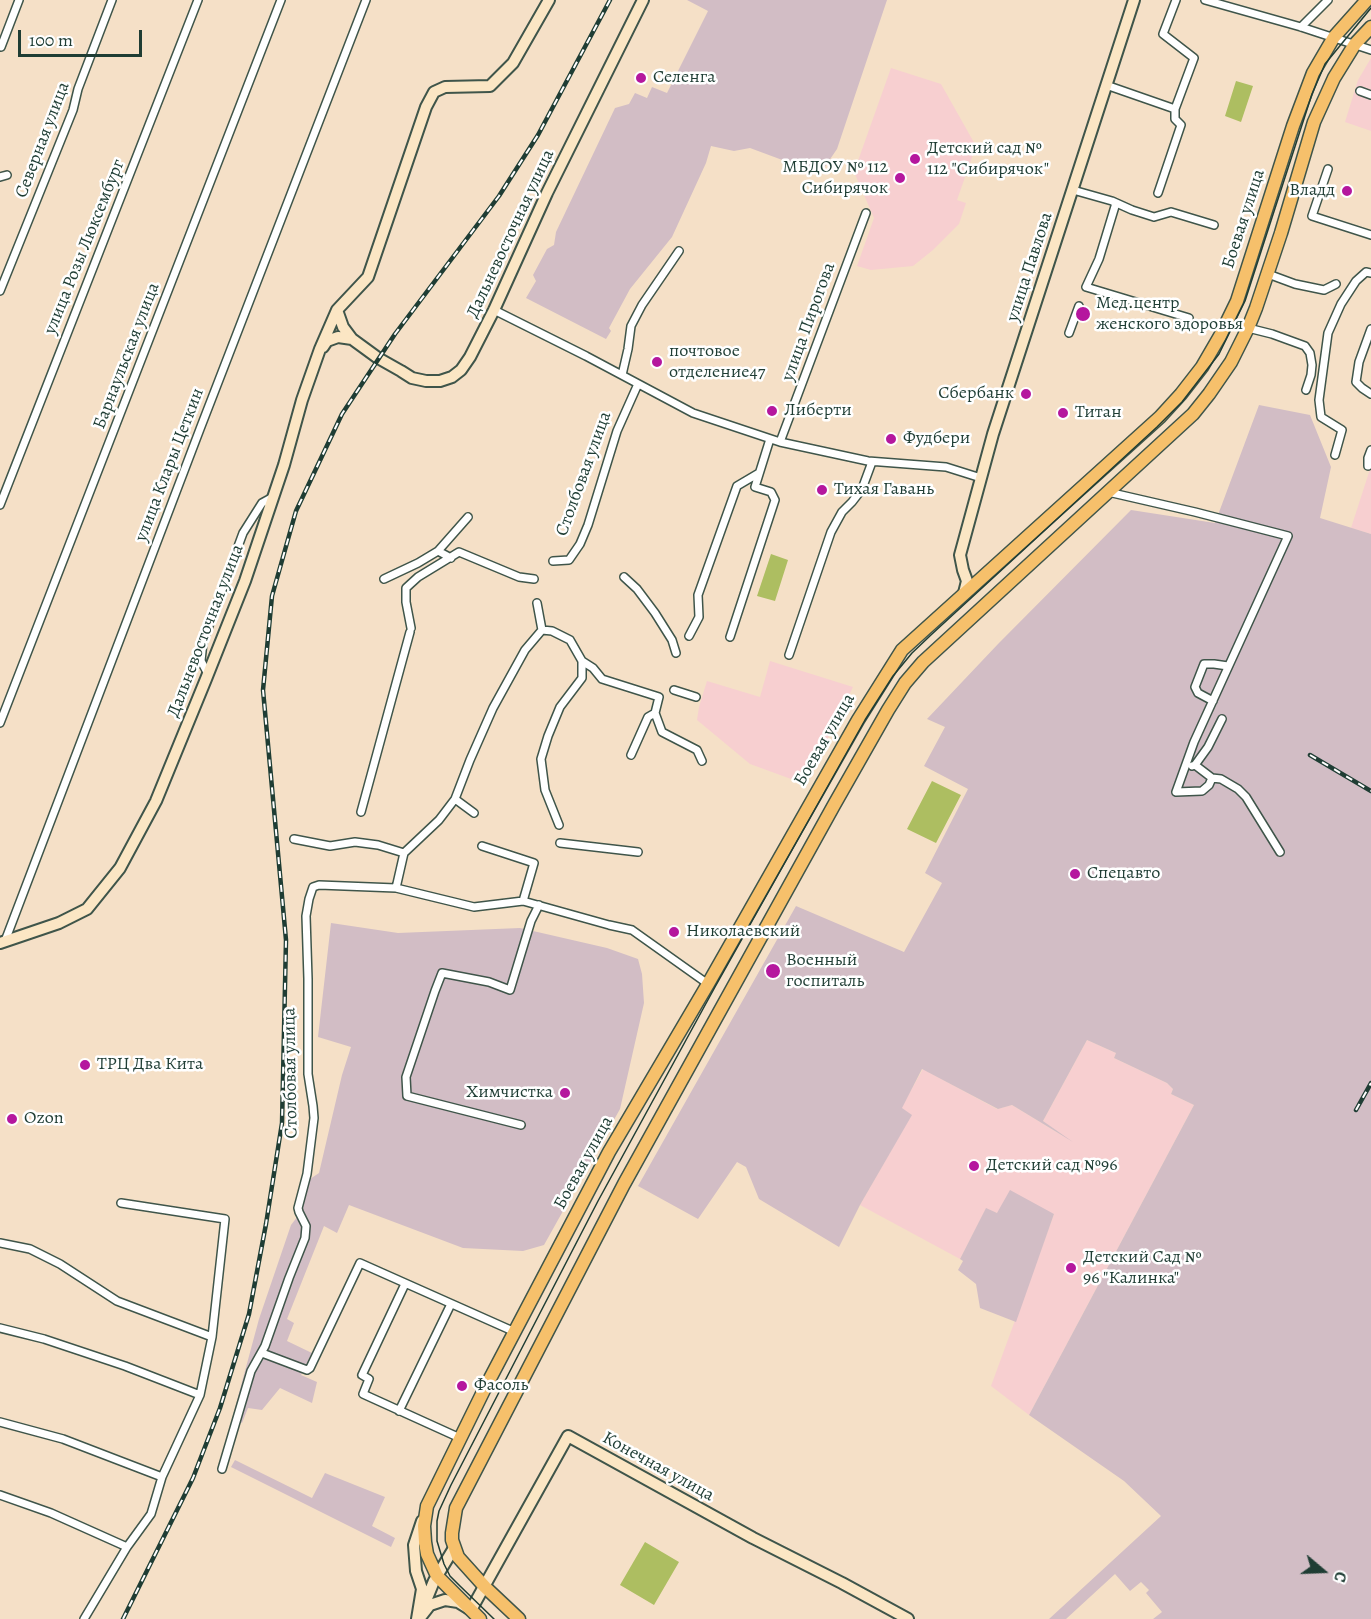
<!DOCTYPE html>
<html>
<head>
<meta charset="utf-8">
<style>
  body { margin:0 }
  #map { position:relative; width:1371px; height:1619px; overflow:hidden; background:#f5e0c7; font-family:Alegreya,serif }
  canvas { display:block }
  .north { position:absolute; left:1293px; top:1541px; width:60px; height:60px; -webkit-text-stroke:4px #fff; paint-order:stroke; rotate:109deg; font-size:16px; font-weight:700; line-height:24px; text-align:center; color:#1f3d34 }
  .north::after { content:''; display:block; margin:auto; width:21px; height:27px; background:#1f3d34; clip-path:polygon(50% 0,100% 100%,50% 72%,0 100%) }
  .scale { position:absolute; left:18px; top:30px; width:124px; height:27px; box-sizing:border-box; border:3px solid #1f3d34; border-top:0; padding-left:8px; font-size:18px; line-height:21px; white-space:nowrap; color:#1f3d34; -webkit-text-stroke:4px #fff; paint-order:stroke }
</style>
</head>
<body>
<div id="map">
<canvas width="1371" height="1619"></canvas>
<div class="north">С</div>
<div class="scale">100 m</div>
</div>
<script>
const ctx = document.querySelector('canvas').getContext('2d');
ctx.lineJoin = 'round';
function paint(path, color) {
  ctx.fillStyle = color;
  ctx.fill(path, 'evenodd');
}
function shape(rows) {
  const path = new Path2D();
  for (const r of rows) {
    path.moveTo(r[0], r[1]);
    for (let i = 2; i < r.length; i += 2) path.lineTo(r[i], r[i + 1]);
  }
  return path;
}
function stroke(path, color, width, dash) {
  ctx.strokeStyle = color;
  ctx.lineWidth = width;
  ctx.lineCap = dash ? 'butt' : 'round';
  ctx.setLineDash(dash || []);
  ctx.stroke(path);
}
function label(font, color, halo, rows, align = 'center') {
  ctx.font = font + ' Alegreya,serif';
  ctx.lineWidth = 5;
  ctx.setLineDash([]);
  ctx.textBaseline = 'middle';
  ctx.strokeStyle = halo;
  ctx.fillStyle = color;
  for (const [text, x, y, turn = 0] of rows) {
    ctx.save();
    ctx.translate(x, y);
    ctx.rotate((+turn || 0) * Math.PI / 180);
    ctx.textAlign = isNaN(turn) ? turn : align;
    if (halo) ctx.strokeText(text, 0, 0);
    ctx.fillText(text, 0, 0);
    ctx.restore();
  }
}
const built = shape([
  [1371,58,1371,131,1345,122,1358,80],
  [891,68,941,84,976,146,957,200,966,203,959,224,933,250,913,266,871,270,857,266,874,218,854,172],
  [1371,466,1371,534,1351,528],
  [770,661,853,687,807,780,802,783,750,764,697,720,699,707,707,681,760,697],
  [1087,1040,1116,1053,1114,1058,1167,1083,1173,1089,1171,1094,1194,1105,1029,1415,991,1386,1054,1214,997,1213,986,1209,960,1259,860,1205,911,1115,901,1108,923,1069,997,1109,1012,1105,1063,1136,1043,1121]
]);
const industrial = shape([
  [687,0,887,0,837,149,820,174,750,148,734,151,711,146,706,163,672,237,630,289,609,328,611,331,606,339,526,298,536,281,533,275,547,249,554,245,556,232,615,108,629,104,635,93,647,98,652,87,667,93,708,11],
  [1259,405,1310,415,1331,467,1320,518,1371,534,1371,1619,1153,1619,1162,1612,1146,1593,1149,1590,1141,1582,1130,1591,1115,1574,1066,1619,1049,1619,1161,1516,1124,1481,1029,1415,1194,1105,1171,1094,1173,1089,1167,1083,1114,1058,1116,1053,1087,1040,1043,1121,1073,1142,1012,1105,998,1109,922,1069,902,1108,912,1115,860,1205,839,1247,759,1199,746,1167,737,1162,698,1219,638,1186,796,906,904,952,942,883,925,873,968,789,924,766,945,727,927,719,998,644,1131,510,1215,523],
  [331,923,398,933,520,928,607,948,638,959,642,974,644,1003,620,1109,544,1245,523,1251,463,1248,349,1205,337,1233,324,1226,287,1319,294,1323,287,1341,312,1353,301,1375,317,1382,312,1403,280,1388,262,1410,248,1408,242,1423,232,1419,259,1319,291,1225,301,1212,310,1179,319,1173,342,1075,351,1047,318,1037],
  [1010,1190,1054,1214,1016,1322,980,1308,976,1284,958,1270,963,1261,960,1259,986,1208,997,1213],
  [235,1460,312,1498,325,1473,385,1497,372,1526,395,1538,391,1547,231,1467]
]);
const green = shape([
  [1236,81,1253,86,1241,122,1225,116],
  [771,554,788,560,775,601,757,596],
  [932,781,961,795,936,843,907,829],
  [645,1542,679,1562,654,1605,620,1585]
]);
const street = shape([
  [1205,0,1301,27,1371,50],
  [1301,27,1328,0],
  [1,47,19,0],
  [1106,85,1175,109,1194,58,1163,34,1176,0],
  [1360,91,1371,95],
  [1328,169,1312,216,1371,235],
  [0,177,7,175],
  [1073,190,1112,201,1132,210,1154,217,1171,212,1214,225],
  [1158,193,1181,125,1175,119,1175,109],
  [1116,203,1099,259,1086,287,1189,318],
  [1268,274,1295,284,1324,290,1336,284],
  [0,291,73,110,78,89,112,0],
  [494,310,586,356,693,413,780,442,868,461,946,467,981,478],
  [1248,328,1272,334,1305,346,1310,353,1312,365,1311,375,1306,390],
  [1371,329,1359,362,1356,382,1362,388,1371,394],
  [1069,333,1079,306],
  [622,375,628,349,631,326,642,305,679,251],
  [780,442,866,213],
  [1335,455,1342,430,1321,417,1319,400,1328,333,1341,304,1356,281,1366,272,1371,273],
  [1368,466,1368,458,1371,450],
  [1108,492,1195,512,1288,536,1194,742,1176,792,1202,791,1209,785,1212,778],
  [0,505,198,0],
  [438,551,468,517],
  [553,561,569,560,580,544,588,525,617,431,638,384],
  [624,577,637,589,655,613,672,640,676,653],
  [384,579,418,563,438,551,451,558],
  [537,603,542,630],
  [411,628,406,602,406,588,418,577,459,552,519,577,534,579],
  [689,636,699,617,698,595,737,486,759,473],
  [730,637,775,500,771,492,755,487,770,439],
  [789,655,831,532,842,512,852,502,862,489,872,462],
  [208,674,201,661,203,642,243,533,262,503,273,497],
  [674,690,696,697],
  [1213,701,1198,693,1195,687,1204,664,1214,664,1228,666],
  [0,723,281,0],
  [631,755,648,717,655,713],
  [1195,765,1212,778,1221,779,1238,789,1246,797,1280,852],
  [1192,766,1195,765,1208,747,1222,719],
  [455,799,474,813],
  [361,812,410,632],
  [559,825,545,790,541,759,548,736,560,707,582,678,582,661],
  [294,839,330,846,355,842,378,845,404,853],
  [560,843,638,852],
  [482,846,534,863,523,901,609,925,632,930,708,984],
  [396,888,404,853,439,820,455,799,470,760,493,708,525,650,542,630,552,631,570,640,582,661,593,668,602,679,659,697,655,713,662,732,697,750,702,761],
  [5,941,200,429,366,0],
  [521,1125,407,1096,406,1077,435,991,442,973,489,982,510,990,531,921,539,905],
  [0,1243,30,1249,60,1264,117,1301,212,1337],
  [405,1284,362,1375,369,1379,363,1394,460,1438],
  [0,1328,44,1339,125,1366,200,1395],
  [262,1353,307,1370,310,1368,360,1263,515,1332],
  [399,1411,451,1304],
  [0,1422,63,1439,162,1477],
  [222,1469,251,1371,265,1346,289,1278,305,1238,306,1226,299,1212,298,1208,307,1174,314,1118,313,1106,308,1074,308,979,306,916,309,899,313,887,319,885,396,888,474,907,523,901],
  [0,1495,51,1513,127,1547],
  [84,1619,127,1547,151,1514,162,1477,200,1395,212,1337,225,1219,121,1203]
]);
const secondary = shape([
  [337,310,343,327,352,339],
  [323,347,327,341,338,337,352,339,378,358,401,371,412,378,426,381,440,381,452,377,461,370,470,357,494,310,547,193,643,0],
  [964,593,967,581,963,570,960,555,993,434,1134,0],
  [0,943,59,923,87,909,120,868,156,801,206,679,245,581,284,465,302,400,320,349,337,310,368,277,426,107,434,92,445,87,490,86,513,63,549,0],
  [423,1608,434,1581,454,1548],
  [417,1619,422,1589,416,1571,414,1545,422,1521],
  [419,1619,430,1605,445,1600,458,1602,471,1610,568,1436,753,1538,842,1583,908,1619]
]);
const primary = shape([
  [480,1619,437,1576,427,1554,425,1542,424,1526,427,1506,484,1390,609,1152,708,984,858,720,902,650,1160,417,1181,394,1202,367,1220,336,1237,301,1293,126,1313,73,1334,37,1367,0],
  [519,1619,485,1587,458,1557,452,1540,452,1533,456,1508,624,1184,834,805,888,710,905,683,923,662,1193,414,1209,394,1231,362,1248,328,1256,308,1281,233,1314,122,1334,78,1355,44,1371,27]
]);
const tram = shape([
  [494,1619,460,1586,450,1576,444,1564,437,1541,437,1521,439,1511,451,1485,598,1201,715,987,865,720,893,676,912,653,932,634,1157,427,1182,402,1219,354,1245,301,1312,94,1325,64,1371,8]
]);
const rail = shape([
  [1310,755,1371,791],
  [1356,1110,1371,1083],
  [123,1619,193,1478,220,1408,249,1314,266,1224,282,1123,286,940,263,690,272,596,296,511,342,414,395,334,499,196,538,135,610,0]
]);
const markers = [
  [641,78,6,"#b5179e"],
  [915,159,6,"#b5179e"],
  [900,178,6,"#b5179e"],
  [1347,191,6,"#b5179e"],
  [1083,314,8,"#b5179e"],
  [657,362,6,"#b5179e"],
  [1026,394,6,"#b5179e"],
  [772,411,6,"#b5179e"],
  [1063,413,6,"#b5179e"],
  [891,439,6,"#b5179e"],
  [822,490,6,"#b5179e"],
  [1075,874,6,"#b5179e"],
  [674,932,6,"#b5179e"],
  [773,971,8,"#b5179e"],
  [85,1065,6,"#b5179e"],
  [565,1093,6,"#b5179e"],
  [12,1119,6,"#b5179e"],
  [974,1166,6,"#b5179e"],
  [1071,1268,6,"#b5179e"],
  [462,1386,6,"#b5179e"]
];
const poiNames = [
  ["Селенга",653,78],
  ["Детский сад №",927,149],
  ["112 \"Сибирячок\"",927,170],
  ["МБДОУ № 112",888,168,"right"],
  ["Сибирячок",888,189,"right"],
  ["Владд",1335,191,"right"],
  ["Мед.центр",1096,304],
  ["женского здоровья",1096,325],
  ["почтовое",669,352],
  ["отделение47",669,373],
  ["Сбербанк",1014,394,"right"],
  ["Либерти",784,411],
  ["Титан",1075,413],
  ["Фудбери",903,439],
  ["Тихая Гавань",834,490],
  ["Спецавто",1087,874],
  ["Николаевский",686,932],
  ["Военный",786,961],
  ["госпиталь",786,982],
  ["ТРЦ Два Кита",97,1065],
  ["Химчистка",553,1093,"right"],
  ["Ozon",24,1119],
  ["Детский сад №96",986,1166],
  ["Детский Сад №",1083,1258],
  ["96 \"Калинка\"",1083,1279],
  ["Фасоль",474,1386]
];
const streetNames = [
  ["Северная улица",43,140,-69],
  ["Боевая улица",1244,219,-72],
  ["Дальневосточная улица",511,234,-65],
  ["улица Розы Люксембург",85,247,-68],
  ["улица Павлова",1030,267,-72],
  ["улица Пирогова",809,322,-70],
  ["Барнаульская улица",127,356,-69],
  ["улица Клары Цеткин",170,465,-69],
  ["Столбовая улица",584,474,-70],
  ["Дальневосточная улица",206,631,-69],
  ["Боевая улица",825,740,-60],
  ["Столбовая улица",291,1073,-91],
  ["Боевая улица",584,1163,-61],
  ["Конечная улица",658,1467,29]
];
paint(built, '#f7cfd0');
paint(industrial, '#d2bdc5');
paint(green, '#adbe61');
stroke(street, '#3f554a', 10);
stroke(secondary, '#3f554a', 14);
stroke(primary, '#3f554a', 15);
stroke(street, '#fff', 7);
stroke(secondary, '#fbe6c4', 10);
stroke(primary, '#f6c06b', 12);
stroke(tram, '#1f3d34', 1.5);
stroke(rail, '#1f3d34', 4.5);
stroke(rail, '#fff', 2, [7]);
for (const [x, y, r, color] of markers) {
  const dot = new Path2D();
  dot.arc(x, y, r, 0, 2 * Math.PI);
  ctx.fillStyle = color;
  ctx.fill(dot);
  stroke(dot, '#fff', 2);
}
label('18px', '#1f3d34', '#fff', poiNames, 'left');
label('18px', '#1f3d34', '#fff', streetNames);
</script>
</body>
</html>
